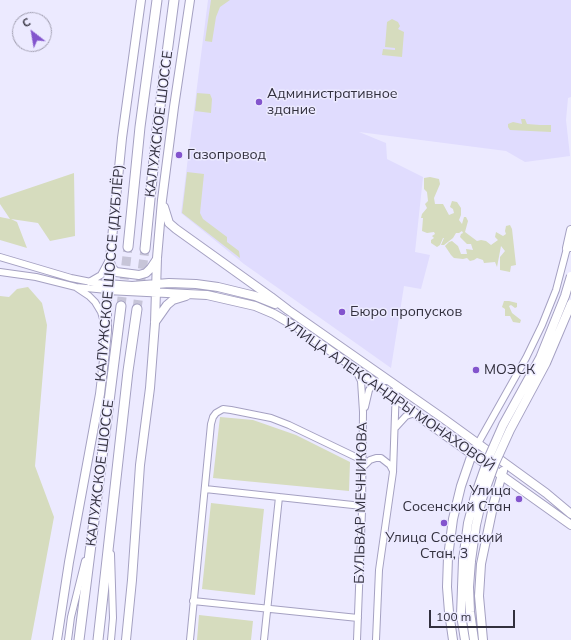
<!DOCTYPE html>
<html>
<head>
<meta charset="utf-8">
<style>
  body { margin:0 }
  #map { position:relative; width:571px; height:640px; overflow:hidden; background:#eceaff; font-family:Mulish,sans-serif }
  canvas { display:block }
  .north { position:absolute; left:12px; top:12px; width:40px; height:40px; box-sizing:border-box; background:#eceaff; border:1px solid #a2a0b2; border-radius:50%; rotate:329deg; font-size:11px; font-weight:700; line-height:16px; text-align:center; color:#32303e }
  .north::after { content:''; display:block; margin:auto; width:14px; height:18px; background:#8354cd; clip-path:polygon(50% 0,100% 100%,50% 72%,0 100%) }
  .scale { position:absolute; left:429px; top:610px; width:86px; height:18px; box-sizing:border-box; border:2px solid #32303e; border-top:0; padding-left:5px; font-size:12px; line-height:14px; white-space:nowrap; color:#32303e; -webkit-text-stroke:3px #eceaff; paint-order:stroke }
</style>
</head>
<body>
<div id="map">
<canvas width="571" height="640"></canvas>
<div class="north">С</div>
<div class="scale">100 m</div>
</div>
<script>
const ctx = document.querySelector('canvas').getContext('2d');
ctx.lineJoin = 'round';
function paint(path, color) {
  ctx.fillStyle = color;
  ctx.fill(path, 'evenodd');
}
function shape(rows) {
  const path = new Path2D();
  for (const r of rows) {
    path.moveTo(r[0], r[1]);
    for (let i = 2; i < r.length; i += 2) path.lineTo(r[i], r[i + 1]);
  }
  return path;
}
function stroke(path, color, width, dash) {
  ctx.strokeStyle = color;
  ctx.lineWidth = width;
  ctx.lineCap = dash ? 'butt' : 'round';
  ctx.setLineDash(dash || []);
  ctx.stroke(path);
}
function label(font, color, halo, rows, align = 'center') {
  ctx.font = font + ' Mulish,sans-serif';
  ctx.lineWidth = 3;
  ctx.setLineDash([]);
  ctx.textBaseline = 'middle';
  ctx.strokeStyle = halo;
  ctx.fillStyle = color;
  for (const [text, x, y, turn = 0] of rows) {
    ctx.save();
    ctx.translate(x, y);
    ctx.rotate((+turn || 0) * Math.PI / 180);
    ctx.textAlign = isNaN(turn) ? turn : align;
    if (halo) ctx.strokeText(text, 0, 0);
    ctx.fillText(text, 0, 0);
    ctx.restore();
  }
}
const built = shape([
  [208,0,571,0,571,97,568,98,566,120,570,156,525,162,506,151,359,132,386,143,387,159,423,177,415,252,430,255,421,289,404,286,391,368,244,264,181,213]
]);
const green = shape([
  [211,0,230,0,220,7,216,17,212,42,205,41],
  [392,19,398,22,400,26,398,29,404,32,402,57,382,55,383,49,395,50,395,48,385,47,387,22],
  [197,93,210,94,212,99,211,113,195,111],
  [521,119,525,119,527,124,540,125,551,125,551,132,510,130,508,127,508,124,513,122,522,124],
  [187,172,204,174,200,213,203,219,227,237,227,242,239,251,240,258,182,213],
  [74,173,75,236,50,241,38,223,11,219,17,222,27,248,0,240,0,217,10,219,0,204,0,198],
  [430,177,439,179,440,184,434,198,435,204,443,204,449,215,454,213,453,209,450,207,452,201,457,202,461,208,461,215,459,220,462,224,464,217,466,217,468,221,465,232,477,241,481,240,486,241,491,245,498,240,495,237,496,232,503,236,506,234,505,231,506,226,510,225,512,229,516,265,511,266,510,272,500,270,500,257,505,251,501,246,497,267,495,262,484,263,483,260,477,258,474,260,470,261,467,258,463,259,454,258,451,255,445,246,449,242,452,241,458,246,461,254,467,254,466,249,473,250,471,244,467,244,460,237,461,234,463,233,462,231,459,233,456,233,453,238,444,245,441,245,444,238,443,238,440,245,437,247,431,243,431,240,434,238,432,236,435,234,434,232,427,233,422,231,423,218,421,218,422,214,427,208,425,204,428,201,427,192,424,189,424,178],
  [28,287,42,303,47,325,35,466,54,517,31,640,0,640,0,296,9,297,17,289],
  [504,301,509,301,517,303,517,307,515,308,511,305,509,306,512,313,521,320,520,323,513,322,510,316,505,316,505,309,502,307],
  [220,417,253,420,296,435,350,462,349,491,213,478],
  [211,503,264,509,255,595,202,589],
  [199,615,253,621,251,640,197,640]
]);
const highwayTunnel = shape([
  [121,306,128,247],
  [137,309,145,249]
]);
const minor = shape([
  [0,257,71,278,96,283,107,284],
  [0,272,36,277,76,287,107,290],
  [89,282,101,275,109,260],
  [77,288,89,296,95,302,101,312,105,326],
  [355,369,361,381,363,412,362,511,357,640],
  [365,407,369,390,372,386,380,381,389,381],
  [395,428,406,416,415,413],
  [472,454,526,358,542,325,556,290,567,248,571,248],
  [362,468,370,460,376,458,381,458,390,465,393,471],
  [205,489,362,506],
  [193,601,358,618],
  [68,640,71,617,85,561],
  [111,640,113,618,111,554],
  [190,640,211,424,213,417,216,413,223,409,231,410,271,418,289,425,362,460],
  [264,640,279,497],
  [376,640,379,570,393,472,396,386]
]);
const major = shape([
  [164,207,169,223,176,229,271,297,288,310,444,419,546,493,571,514],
  [567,248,571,230],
  [110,262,112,268,116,272,139,275,146,273,151,268,157,259],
  [107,284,132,286,169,283,196,284,218,287,255,296,275,304],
  [107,290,207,295,255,306,274,314,298,328,376,383,421,418,571,525],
  [155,322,167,305,173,300,186,296],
  [463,560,461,615,465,640],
  [471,561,469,587,470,612,474,640],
  [57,640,69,562,100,394,104,360,107,331,107,290,110,259,122,138,141,0],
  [126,640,132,580,140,465,150,388,155,323,157,258,162,200,174,107,190,0],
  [453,640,449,612,447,587,448,557,453,519,461,486,472,454],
  [483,640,479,596,481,564,494,502,503,471]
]);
const highway = shape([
  [128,247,140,127,157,0],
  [145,249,157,129,174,0],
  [79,640,121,306],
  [98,640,128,371,137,309]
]);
const majorBridge = shape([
  [463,560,468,523,475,496,488,459,503,425,540,358,565,296,571,276],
  [471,561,476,525,482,499,495,463,510,430,546,363,571,304]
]);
const markers = [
  [259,102,4,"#8354cd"],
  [179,155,4,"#8354cd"],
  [342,312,4,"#8354cd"],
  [476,370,4,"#8354cd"],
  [519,499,4,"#8354cd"],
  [444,523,4,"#8354cd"]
];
const poiNames = [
  ["Административное",267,94],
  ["здание",267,110],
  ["Газопровод",187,155],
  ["Бюро пропусков",350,312],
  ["МОЭСК",484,370],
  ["Улица",511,491,"right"],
  ["Сосенский Стан",511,507,"right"],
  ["Улица Сосенский",444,538,"center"],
  ["Стан, 3",444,554,"center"]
];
const streetNames = [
  ["КАЛУЖСКОЕ ШОССЕ",159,124,-83],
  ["КАЛУЖСКОЕ ШОССЕ (ДУБЛЁР)",110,273,-85],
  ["УЛИЦА АЛЕКСАНДРЫ МОНАХОВОЙ",389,395,35],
  ["КАЛУЖСКОЕ ШОССЕ",100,473,-83],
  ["БУЛЬВАР МЕЧНИКОВА",361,503,-89]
];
paint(built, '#e0dcfe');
paint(green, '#d6dcbe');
stroke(highwayTunnel, '#c7c5d8', 9, [9, 4.5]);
stroke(minor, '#a5a1c2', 8);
stroke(major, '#a5a1c2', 10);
stroke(highway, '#a5a1c2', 11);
stroke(minor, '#fff', 6);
stroke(major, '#fff', 8);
stroke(highway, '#fff', 9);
stroke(majorBridge, '#a5a1c2', 10, []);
stroke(majorBridge, '#fff', 8);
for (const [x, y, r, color] of markers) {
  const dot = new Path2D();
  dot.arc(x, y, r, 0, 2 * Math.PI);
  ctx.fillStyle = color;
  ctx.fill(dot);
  stroke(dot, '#eceaff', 1.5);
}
label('14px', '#32303e', '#eceaff', poiNames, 'left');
label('14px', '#32303e', '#eceaff', streetNames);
</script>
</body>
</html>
